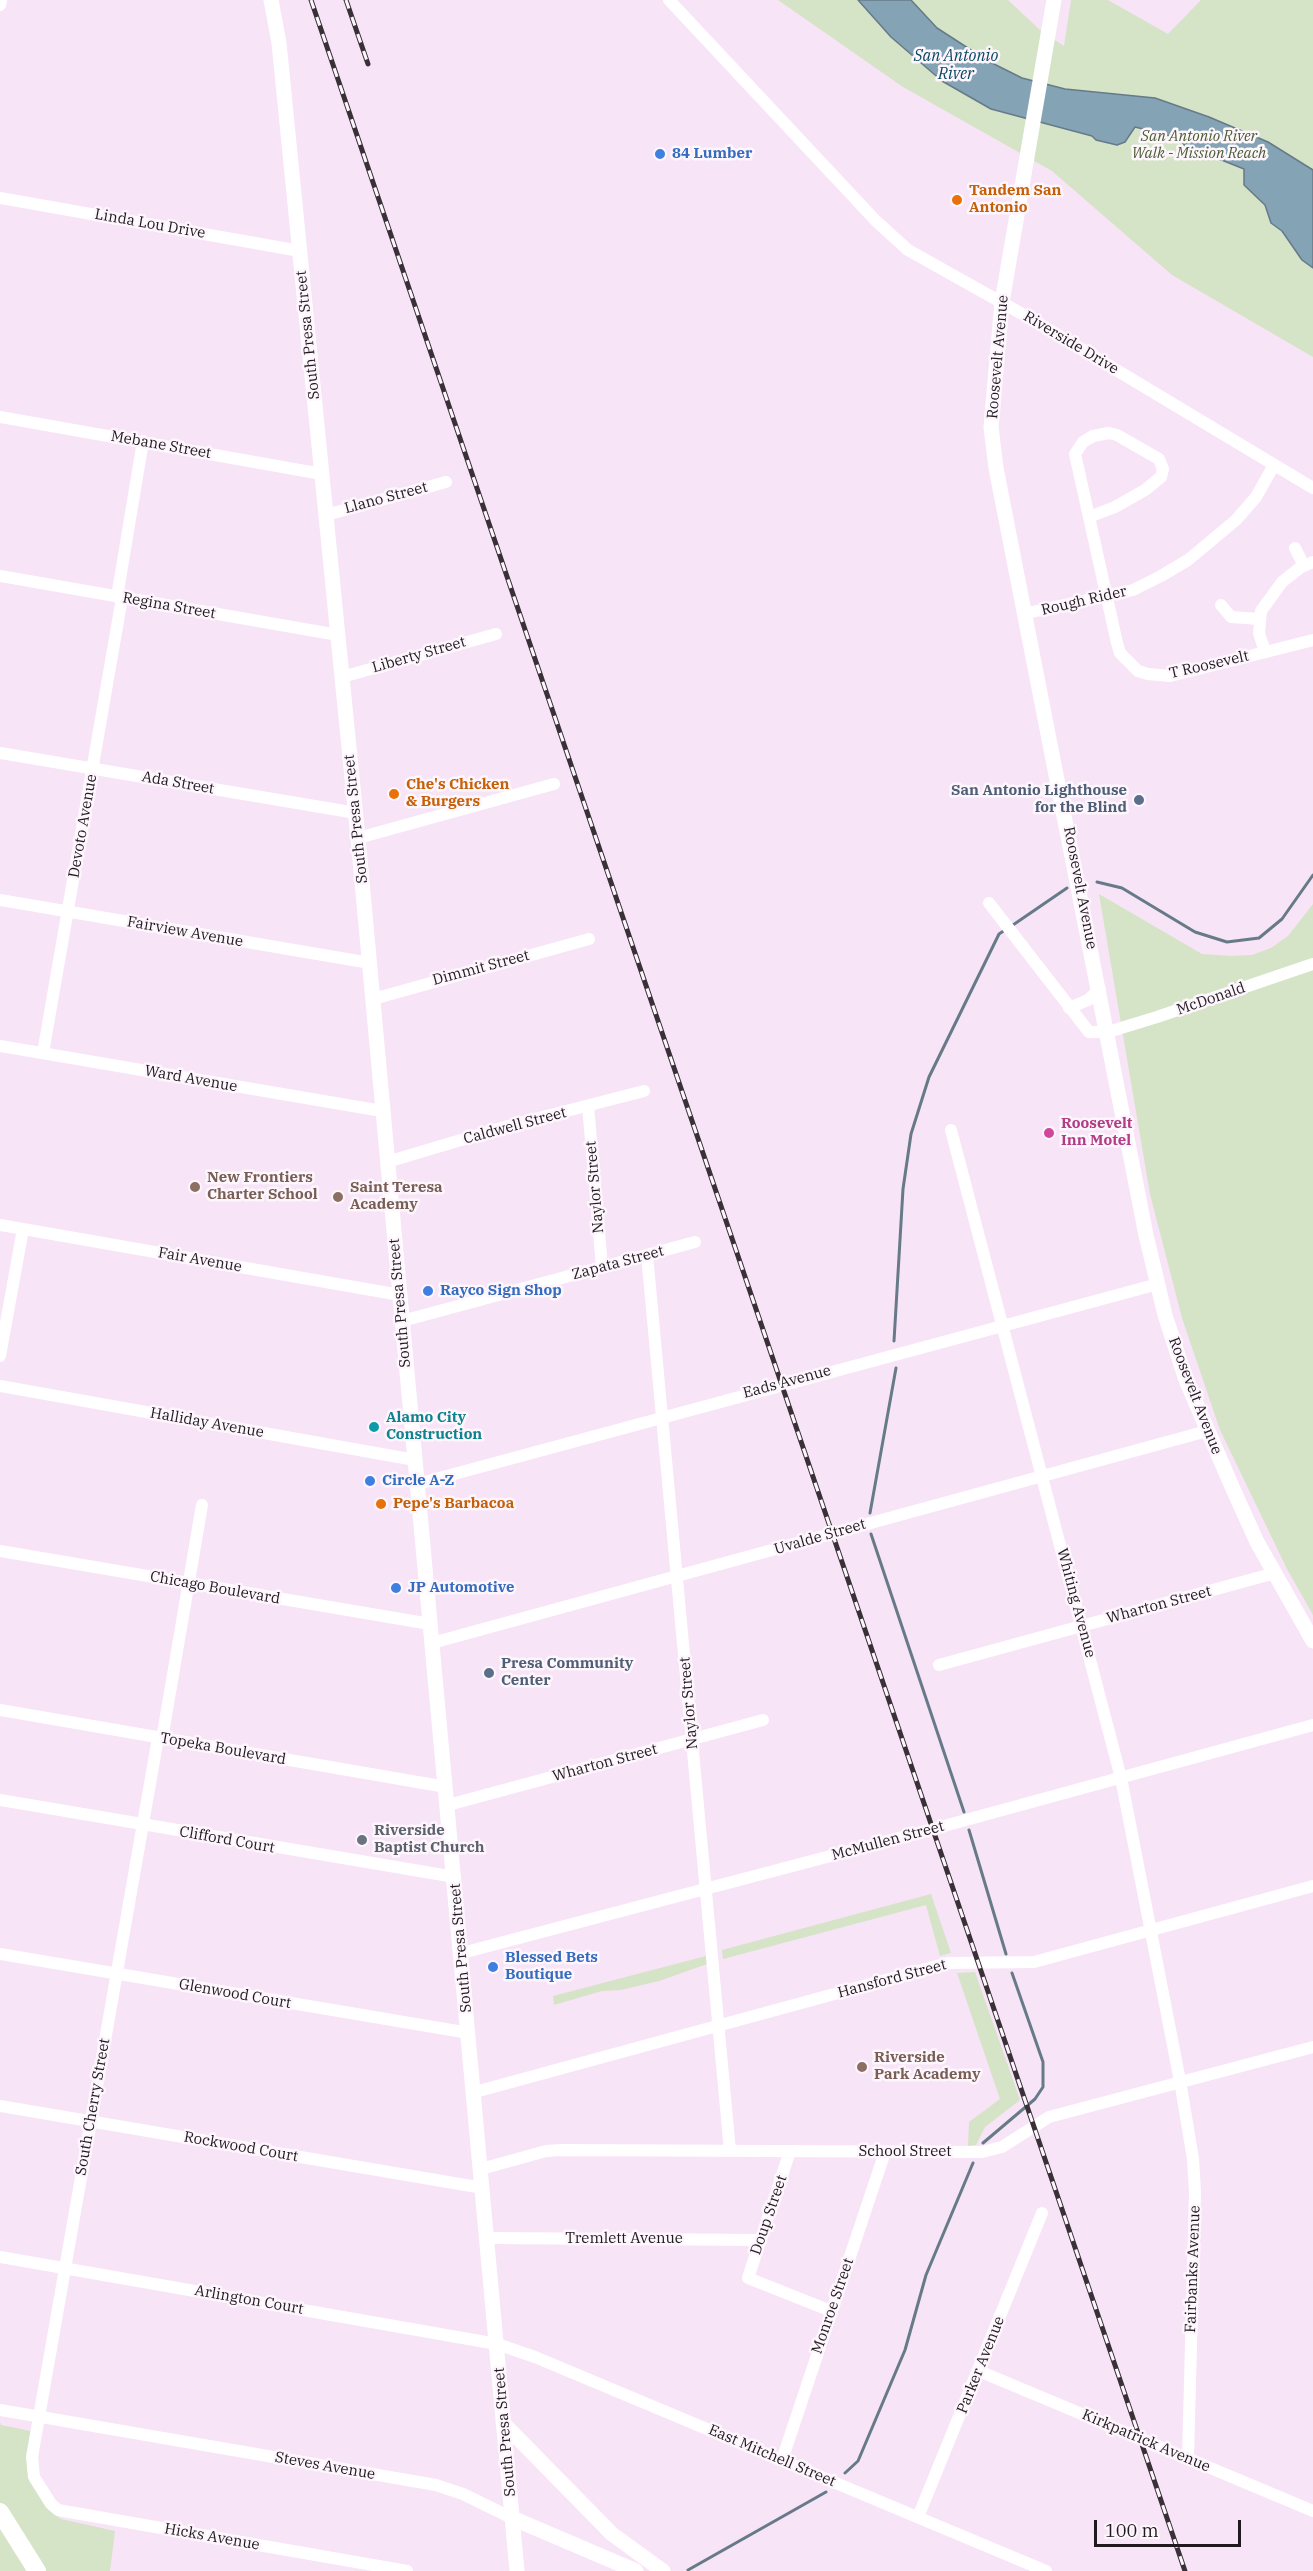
<!DOCTYPE html>
<html>
<head>
<meta charset="utf-8">
<style>
  body { margin:0 }
  #map { position:relative; width:1313px; height:2571px; overflow:hidden; background:#f8e4f7; font-family:"IBM Plex Serif",serif }
  canvas { display:block }
  .scale { position:absolute; left:1094px; top:2520px; width:147px; height:27px; box-sizing:border-box; border:3px solid #20191f; border-top:0; padding-left:8px; font-size:18px; line-height:21px; white-space:nowrap; color:#20191f; -webkit-text-stroke:4px #fef6fd; paint-order:stroke }
</style>
</head>
<body>
<div id="map">
<canvas width="1313" height="2571"></canvas>
<div class="scale">100 m</div>
</div>
<script>
const ctx = document.querySelector('canvas').getContext('2d');
ctx.lineJoin = 'round';
function paint(path, color) {
  ctx.fillStyle = color;
  ctx.fill(path, 'evenodd');
}
function shape(rows) {
  const path = new Path2D();
  for (const r of rows) {
    path.moveTo(r[0], r[1]);
    for (let i = 2; i < r.length; i += 2) path.lineTo(r[i], r[i + 1]);
  }
  return path;
}
function stroke(path, color, width, dash) {
  ctx.strokeStyle = color;
  ctx.lineWidth = width;
  ctx.lineCap = dash ? 'butt' : 'round';
  ctx.setLineDash(dash || []);
  ctx.stroke(path);
}
function label(font, color, halo, rows, align = 'center') {
  ctx.font = font + ' "IBM Plex Serif",serif';
  ctx.lineWidth = 5;
  ctx.setLineDash([]);
  ctx.textBaseline = 'middle';
  ctx.strokeStyle = halo;
  ctx.fillStyle = color;
  for (const [text, x, y, turn = 0] of rows) {
    ctx.save();
    ctx.translate(x, y);
    ctx.rotate((+turn || 0) * Math.PI / 180);
    ctx.textAlign = isNaN(turn) ? turn : align;
    if (halo) ctx.strokeText(text, 0, 0);
    ctx.fillText(text, 0, 0);
    ctx.restore();
  }
}
const green = shape([
  [778,0,1008,0,1040,30,1064,46,1071,0,1108,0,1168,34,1201,0,1313,0,1313,357,1172,275,1052,171,903,87],
  [1099,894,1202,954,1231,956,1252,955,1271,948,1288,936,1313,904,1313,1615,1287,1569,1220,1430,1182,1318,1150,1194],
  [931,1894,951,1953,940,1956,926,1905,723,1959,722,1950],
  [706,1956,707,1964,659,1981,621,1990,602,1991,554,2005,553,1996],
  [975,1972,1020,2100,985,2127,976,2145,968,2146,969,2122,1000,2099,957,1973],
  [0,2422,1,2425,31,2431,27,2468,30,2479,53,2513,61,2519,115,2531,110,2571,0,2571]
]);
const water = shape([
  [858,0,911,0,937,28,988,61,1022,78,1065,89,1155,98,1209,117,1268,142,1313,170,1313,268,1302,260,1282,231,1271,223,1265,205,1244,185,1244,169,1214,157,1189,151,1179,138,1135,127,1125,142,1117,145,1096,140,1092,136,991,109,942,81,891,37,858,0]
]);
const stream = shape([
  [1097,882,1122,888,1195,932,1227,942,1259,938,1282,919,1313,875],
  [1010,927,1067,888],
  [894,1341,903,1189,911,1134,929,1077,999,934,1005,930],
  [870,1513,896,1368],
  [871,1534,964,1812],
  [969,1830,1006,1954],
  [983,2143,1035,2099,1043,2087,1043,2062,1012,1973],
  [845,2473,858,2461,905,2350,926,2275,973,2163],
  [688,2570,826,2492]
]);
const minor = shape([
  [669,0,876,221,908,250,1033,320,1313,488],
  [0,5,1,0],
  [0,198,300,251],
  [0,417,322,474],
  [326,515,446,482],
  [1089,517,1115,507,1145,490,1161,477,1163,469,1159,459,1117,435,1109,433,1093,436,1083,442,1075,454,1117,643,1120,653,1138,671,1148,674,1170,676,1313,640],
  [1295,548,1304,566],
  [0,576,338,635],
  [117,597,143,441],
  [1221,605,1231,617,1259,619],
  [1023,614,1133,590,1161,576,1188,560,1236,520,1256,497,1274,465],
  [1265,652,1259,633,1261,611,1282,582,1301,567,1313,562],
  [342,677,496,634],
  [0,753,356,813],
  [358,838,554,784],
  [0,900,370,963],
  [989,903,1089,1032,1108,1032,1157,1017,1313,964],
  [373,999,589,939],
  [1069,1008,1088,1000,1100,989],
  [0,1046,382,1111],
  [43,1053,122,598],
  [588,1106,602,1267],
  [951,1130,1121,1778,1180,2081,1193,2159,1195,2192,1188,2458],
  [387,1162,508,1126,644,1091],
  [0,1225,400,1295],
  [647,1255,730,2151],
  [402,1321,695,1242],
  [0,1356,23,1229],
  [0,1386,415,1460],
  [417,1484,1158,1284],
  [0,1551,430,1624],
  [432,1643,1207,1431],
  [939,1665,1275,1573],
  [0,1710,446,1787],
  [158,1738,32,2457,34,2477,51,2504,58,2510,407,2571],
  [162,1739,202,1505],
  [0,1800,455,1877],
  [448,1805,763,1720],
  [462,1953,933,1829,1313,1725],
  [0,1954,469,2033],
  [475,2092,948,1963,1034,1962,1313,1886],
  [0,2106,483,2188],
  [790,2151,748,2278,831,2311],
  [481,2169,546,2151,561,2150,982,2152,1002,2147,1049,2117,1313,2047],
  [488,2238,761,2240],
  [0,2257,497,2344,535,2357,1046,2571],
  [979,2371,1313,2511],
  [0,2410,436,2485,463,2494,512,2518],
  [782,2460,885,2152],
  [918,2517,1042,2213]
]);
const major = shape([
  [271,0,279,43,358,838,517,2571],
  [1054,0,1002,302,991,427,996,468,1146,1235,1165,1315,1186,1380,1233,1489,1257,1542,1313,1641],
  [503,2423,612,2534,663,2571],
  [512,2518,636,2571]
]);
const highway = shape([
  [0,2512,37,2571]
]);
const rail = shape([
  [311,0,1185,2571],
  [346,0,368,64]
]);
const markers = [
  [660,154,6,"#3f7fe0"],
  [957,200,6,"#e8710a"],
  [394,794,6,"#e8710a"],
  [1139,800,6,"#5c6f8a"],
  [1049,1133,6,"#d1479c"],
  [195,1187,6,"#8d6e63"],
  [338,1197,6,"#8d6e63"],
  [428,1291,6,"#3f7fe0"],
  [374,1427,6,"#0f9aa8"],
  [370,1481,6,"#3f7fe0"],
  [381,1504,6,"#e8710a"],
  [396,1588,6,"#3f7fe0"],
  [489,1673,6,"#5c6f8a"],
  [362,1840,6,"#6b7280"],
  [493,1967,6,"#3f7fe0"],
  [862,2067,6,"#8d6e63"]
];
const parkNames = [
  ["San Antonio River",1199,137],
  ["Walk - Mission Reach",1199,154]
];
const shopNames = [
  ["84 Lumber",672,154],
  ["Rayco Sign Shop",440,1291],
  ["Circle A-Z",382,1481],
  ["JP Automotive",408,1588],
  ["Blessed Bets",505,1958],
  ["Boutique",505,1975]
];
const foodNames = [
  ["Tandem San",969,191],
  ["Antonio",969,208],
  ["Che's Chicken",406,785],
  ["& Burgers",406,802],
  ["Pepe's Barbacoa",393,1504]
];
const streetNames = [
  ["Linda Lou Drive",150,224,10],
  ["South Presa Street",308,335,-96],
  ["Riverside Drive",1071,343,31],
  ["Roosevelt Avenue",998,357,-85],
  ["Mebane Street",161,445,10],
  ["Llano Street",386,498,-15],
  ["Rough Rider",1084,601,-13],
  ["Regina Street",169,606,10],
  ["Liberty Street",419,655,-16],
  ["T Roosevelt",1209,665,-13],
  ["Ada Street",178,783,10],
  ["South Presa Street",356,819,-96],
  ["Devoto Avenue",83,826,-80],
  ["Roosevelt Avenue",1080,888,79],
  ["Fairview Avenue",185,932,10],
  ["Dimmit Street",481,968,-15],
  ["McDonald",1211,999,-19],
  ["Ward Avenue",191,1079,10],
  ["Caldwell Street",515,1126,-15],
  ["Naylor Street",595,1187,-95],
  ["Fair Avenue",200,1260,10],
  ["Zapata Street",618,1263,-15],
  ["South Presa Street",400,1303,-95],
  ["Eads Avenue",787,1382,-15],
  ["Roosevelt Avenue",1195,1396,69],
  ["Halliday Avenue",207,1423,10],
  ["Uvalde Street",820,1537,-16],
  ["Chicago Boulevard",215,1588,10],
  ["Whiting Avenue",1076,1603,75],
  ["Wharton Street",1159,1605,-15],
  ["Naylor Street",689,1703,-95],
  ["Topeka Boulevard",223,1749,10],
  ["Wharton Street",605,1763,-15],
  ["Clifford Court",227,1840,10],
  ["McMullen Street",888,1841,-15],
  ["South Presa Street",461,1948,-95],
  ["Hansford Street",892,1979,-15],
  ["Glenwood Court",235,1994,10],
  ["South Cherry Street",93,2107,-80],
  ["Rockwood Court",241,2147,10],
  ["School Street",905,2152],
  ["Doup Street",769,2215,-71],
  ["Tremlett Avenue",624,2239],
  ["Fairbanks Avenue",1193,2269,-88],
  ["Arlington Court",249,2300,10],
  ["Monroe Street",833,2306,-71],
  ["Parker Avenue",981,2365,-68],
  ["South Presa Street",505,2432,-95],
  ["Kirkpatrick Avenue",1146,2441,23],
  ["East Mitchell Street",772,2456,23],
  ["Steves Avenue",325,2466,10],
  ["Hicks Avenue",212,2537,10]
];
const serviceNames = [
  ["San Antonio Lighthouse",1127,791],
  ["for the Blind",1127,808],
  ["Presa Community",501,1664,"left"],
  ["Center",501,1681,"left"]
];
const hotelNames = [
  ["Roosevelt",1061,1124],
  ["Inn Motel",1061,1141]
];
const educationNames = [
  ["New Frontiers",207,1178],
  ["Charter School",207,1195],
  ["Saint Teresa",350,1188],
  ["Academy",350,1205],
  ["Riverside",874,2058],
  ["Park Academy",874,2075]
];
const cultureNames = [
  ["Alamo City",386,1418],
  ["Construction",386,1435]
];
const worshipNames = [
  ["Riverside",374,1831],
  ["Baptist Church",374,1848]
];
const waterNames = [
  ["San Antonio",956,56],
  ["River",956,74]
];
paint(green, '#d5e3c6');
paint(water, '#84a4b5');
stroke(water, '#667a88', 1.5);
stroke(stream, '#667a88', 3);
stroke(minor, '#fff', 12);
stroke(major, '#fff', 15);
stroke(highway, '#fff', 18);
stroke(rail, '#393038', 5);
stroke(rail, '#fef6fd', 3, [9]);
for (const [x, y, r, color] of markers) {
  const dot = new Path2D();
  dot.arc(x, y, r, 0, 2 * Math.PI);
  ctx.fillStyle = color;
  ctx.fill(dot);
  stroke(dot, '#fef6fd', 2);
}
label('italic 15px', '#4a5d30', '#fef6fd', parkNames);
label('bold 15px', '#366cbe', '#fef6fd', shopNames, 'left');
label('bold 15px', '#c56008', '#fef6fd', foodNames, 'left');
label('15px', '#20191f', '#fef6fd', streetNames);
label('bold 15px', '#4e5e75', '#fef6fd', serviceNames, 'right');
label('bold 15px', '#b23c85', '#fef6fd', hotelNames, 'left');
label('bold 15px', '#785e54', '#fef6fd', educationNames, 'left');
label('bold 15px', '#0d838f', '#fef6fd', cultureNames, 'left');
label('bold 15px', '#5b616d', '#fef6fd', worshipNames, 'left');
label('italic 16px', '#074861', '#fef6fd', waterNames);
</script>
</body>
</html>
